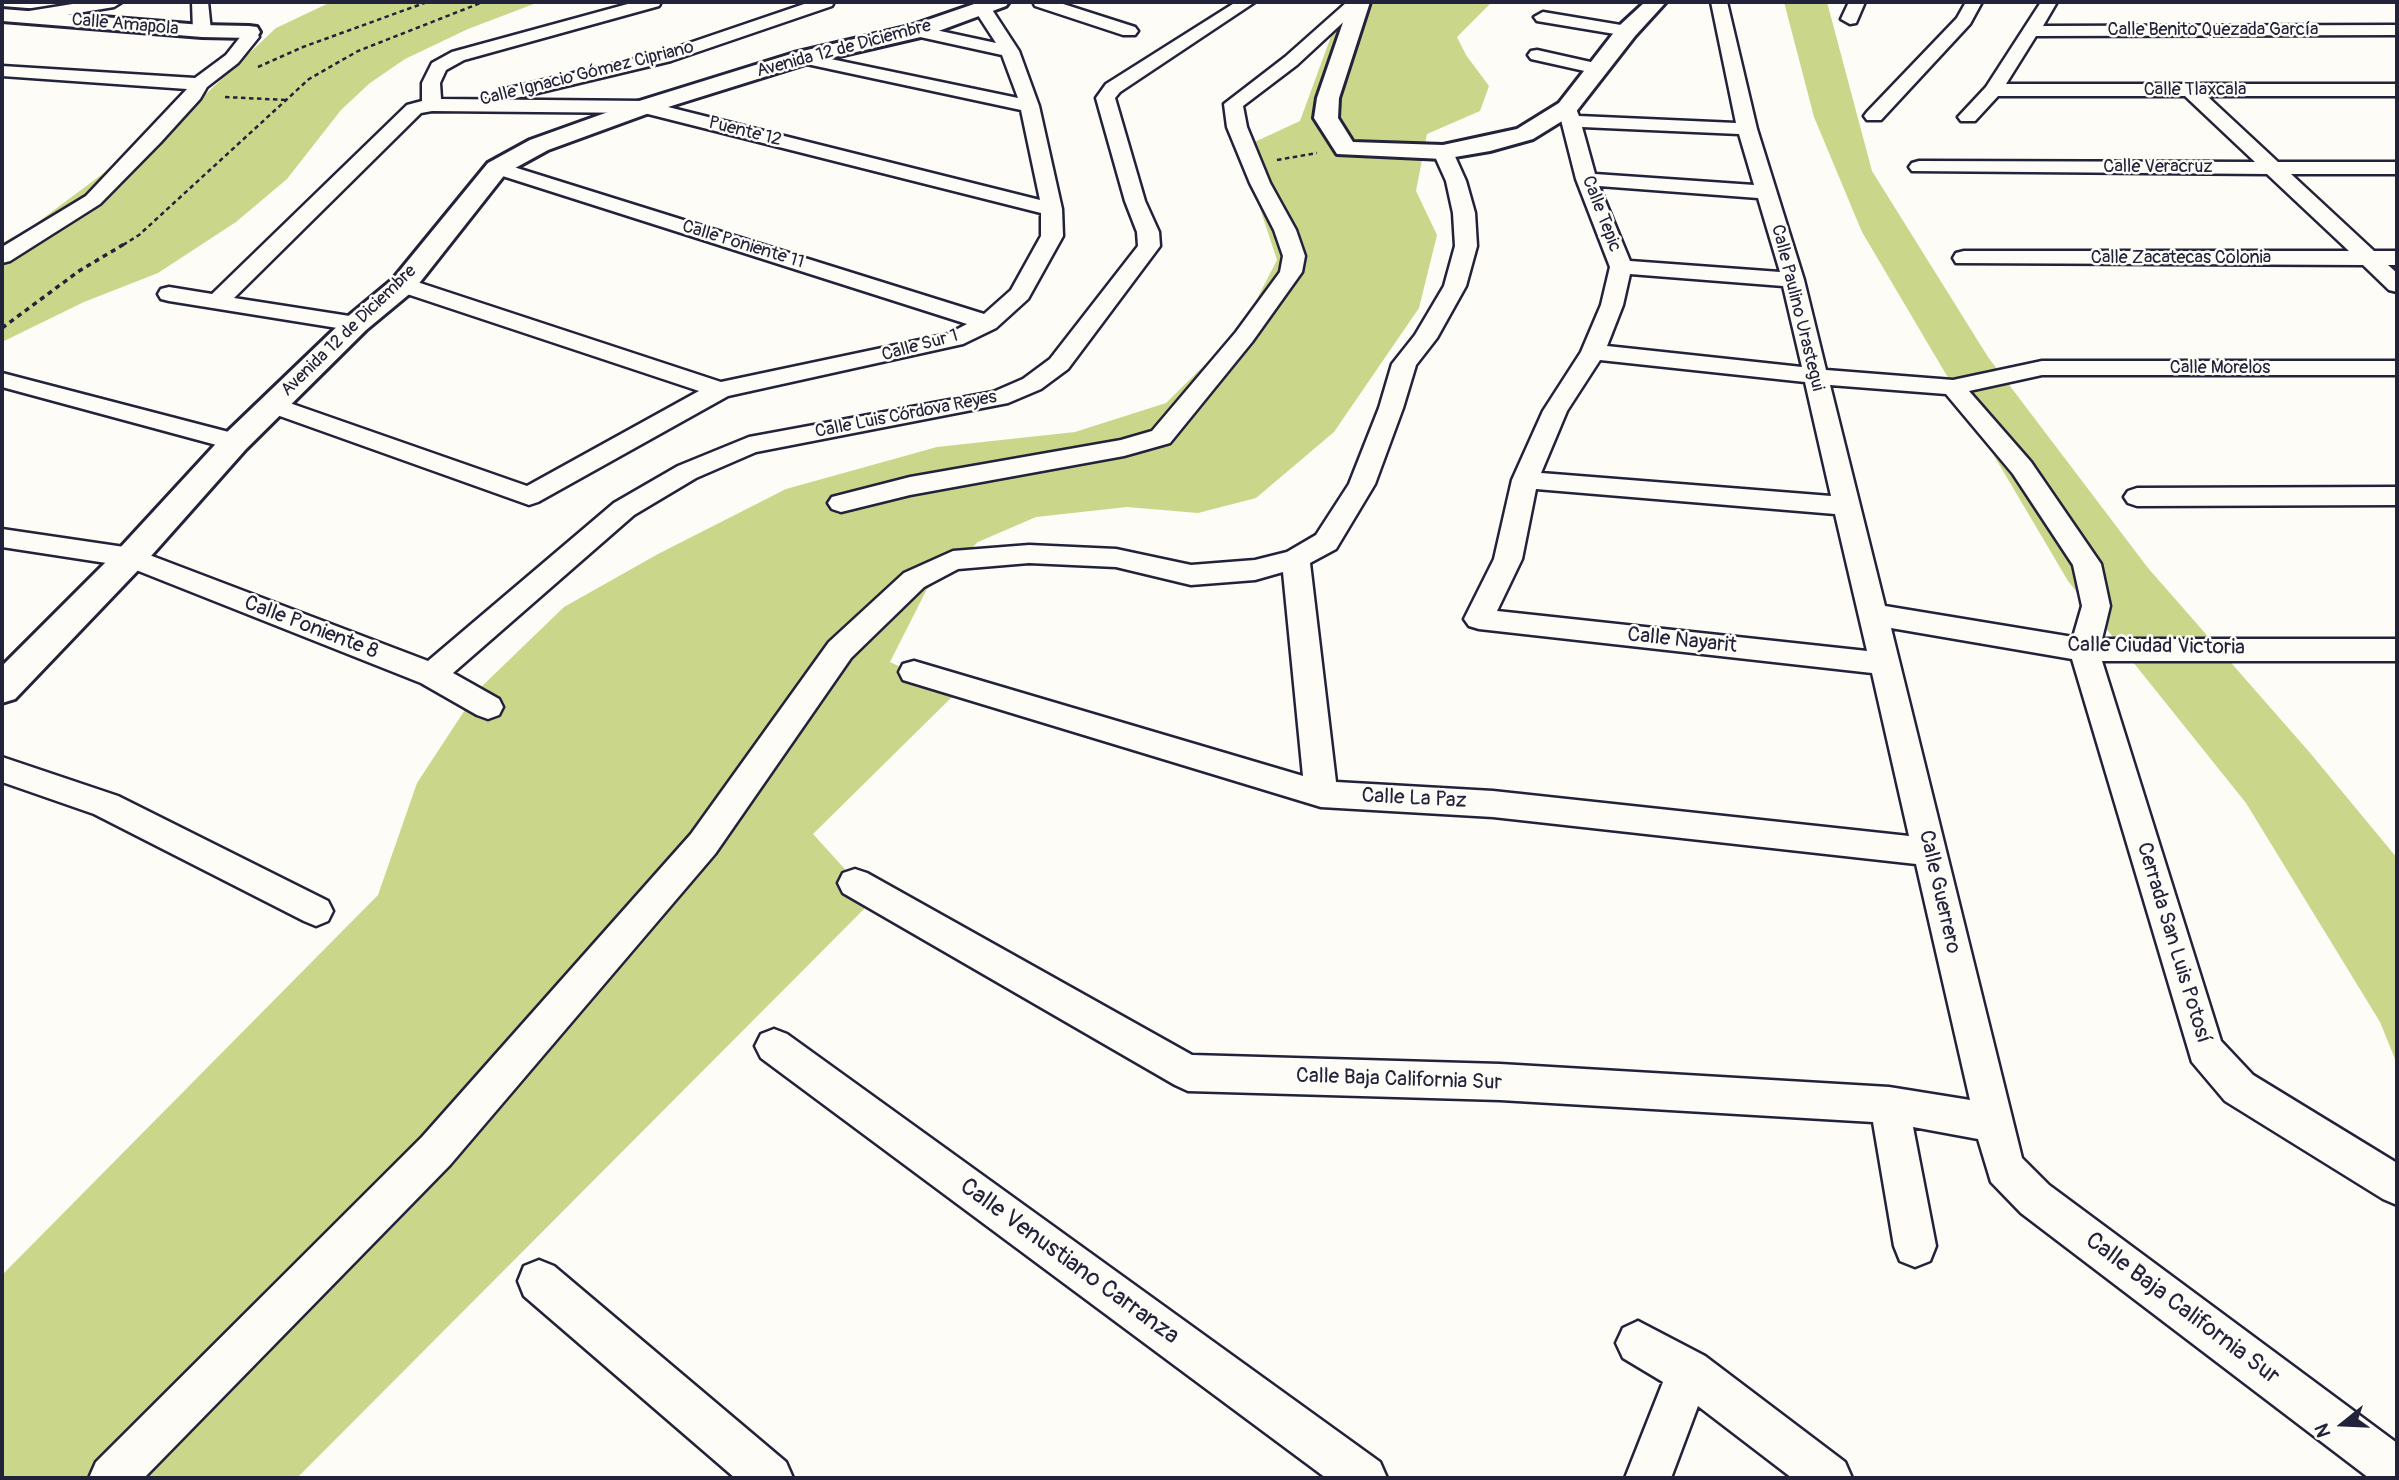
<!DOCTYPE html>
<html>
<head>
<meta charset="utf-8">
<style>
  body { margin:0 }
  #map { position:relative; width:2399px; height:1480px; overflow:hidden; background:#fdfcf7; font-family:Pangolin,sans-serif }
  canvas { display:block }
  .frame { position:absolute; inset:0; border:4px solid #22223b; pointer-events:none }
  .north { position:absolute; left:2308px; top:1389px; width:70px; height:70px; -webkit-text-stroke:5px #fdfcf7; paint-order:stroke; rotate:252deg; font-size:19px; font-weight:700; line-height:28px; text-align:center; color:#22223b }
  .north::after { content:''; display:block; margin:auto; width:24px; height:32px; background:#22223b; clip-path:polygon(50% 0,100% 100%,50% 72%,0 100%) }
</style>
</head>
<body>
<div id="map">
<canvas width="2399" height="1480"></canvas>
<div class="frame"></div>
<div class="north">N</div>
</div>
<script>
const ctx = document.querySelector('canvas').getContext('2d');
ctx.lineJoin = 'round';
function paint(path, color) {
  ctx.fillStyle = color;
  ctx.fill(path, 'evenodd');
}
function shape(rows) {
  const path = new Path2D();
  for (const r of rows) {
    path.moveTo(r[0], r[1]);
    for (let i = 2; i < r.length; i += 2) path.lineTo(r[i], r[i + 1]);
  }
  return path;
}
function stroke(path, color, width, dash) {
  ctx.strokeStyle = color;
  ctx.lineWidth = width;
  ctx.lineCap = dash ? 'butt' : 'round';
  ctx.setLineDash(dash || []);
  ctx.stroke(path);
}
function label(font, color, halo, rows, align = 'center') {
  ctx.font = font + ' Pangolin,sans-serif';
  ctx.lineWidth = 5;
  ctx.setLineDash([]);
  ctx.textBaseline = 'middle';
  ctx.strokeStyle = halo;
  ctx.fillStyle = color;
  for (const [text, x, y, turn = 0] of rows) {
    ctx.save();
    ctx.translate(x, y);
    ctx.rotate((+turn || 0) * Math.PI / 180);
    ctx.textAlign = isNaN(turn) ? turn : align;
    if (halo) ctx.strokeText(text, 0, 0);
    ctx.fillText(text, 0, 0);
    ctx.restore();
  }
}
const green = shape([
  [331,2,539,2,468,29,405,59,370,83,341,110,287,179,236,222,158,273,84,302,2,342,2,243,30,228,191,108,276,28],
  [1349,2,1492,2,1457,37,1466,55,1489,86,1480,111,1427,134,1416,191,1437,235,1419,308,1334,432,1256,498,1198,513,1127,507,1036,517,978,542,927,589,890,662,956,693,813,834,873,900,297,1478,2,1478,2,1275,378,895,417,783,478,690,564,607,658,554,786,489,937,447,1075,432,1166,403,1242,328,1277,260,1248,172,1248,145,1300,121,1341,9],
  [1784,2,1827,2,1872,171,1988,357,2148,568,2311,754,2397,858,2397,1064,2380,1022,2246,803,2068,581,1862,232,1814,117]
]);
const pathFar1 = shape([
  [258,67,303,47,427,2],
  [225,97,286,100],
  [1277,160,1317,153],
  [123,245,139,235,309,79,358,51,483,2]
]);
const path = shape([
  [2,328,79,271,126,243]
]);
const street = shape([
  [85,2,122,2,114,7,29,21,20,16,29,11,85,2],
  [192,2,208,2,211,31,208,35,202,36,193,31,192,2],
  [635,2,661,2,659,6,464,60,446,70,440,83,441,99,644,101,1040,200,1021,110,802,63,793,58,802,53,1018,98,1002,55,911,35,908,31,917,26,996,43,974,9,977,5,989,5,1019,51,1039,106,1062,209,1063,236,1028,299,996,328,963,344,728,396,538,502,529,505,263,410,260,405,263,400,272,397,281,400,527,486,699,391,395,290,392,285,395,280,411,280,721,382,948,334,967,324,490,172,487,168,490,164,504,164,984,314,1011,290,1041,236,1041,213,644,113,432,111,421,113,234,298,356,317,364,319,368,324,364,329,356,331,169,301,161,299,158,294,161,289,169,287,212,294,407,105,422,101,422,83,432,63,452,52,635,2],
  [810,2,834,2,832,6,671,61,512,99,503,93,505,89,660,53,810,2],
  [1033,2,1057,2,1135,27,1138,31,1135,35,1123,35,1035,6,1033,2],
  [1236,2,1255,2,1120,92,1115,98,1145,201,1159,232,1160,246,1068,369,1041,389,1008,403,756,452,696,478,634,515,453,673,499,699,503,707,499,715,488,719,477,715,421,683,126,566,2,547,2,529,131,548,428,661,614,503,678,466,749,437,993,392,1023,379,1050,359,1138,246,1137,232,1125,201,1096,98,1106,84,1236,2],
  [1347,2,1365,2,1297,65,1243,106,1247,127,1270,183,1296,230,1305,256,1302,272,1252,342,1170,443,1124,456,910,495,841,512,832,509,828,503,832,497,910,477,1121,440,1152,431,1236,332,1280,272,1283,256,1274,230,1250,183,1227,127,1224,104,1285,57,1347,2],
  [1711,2,1727,2,1757,129,1804,280,1826,370,1953,380,2042,361,2397,361,2397,375,2042,375,1969,391,2031,462,2101,564,2110,606,2102,639,2397,639,2397,661,2102,661,2221,1041,2253,1075,2397,1163,2397,1205,2383,1199,2225,1101,2192,1062,2072,659,1891,628,2022,1158,2049,1185,2397,1443,2397,1478,2369,1478,2021,1213,1991,1182,1978,1139,1913,1127,1936,1246,1930,1261,1915,1267,1900,1261,1894,1246,1873,1122,1500,1100,1188,1091,1175,1085,843,893,838,883,843,873,855,869,867,873,1192,1055,1500,1064,1889,1087,1970,1100,1916,864,1493,817,1321,807,903,680,899,672,903,664,914,661,1303,776,1283,572,1255,580,1191,585,1116,567,1029,563,958,569,924,587,851,658,715,854,450,1165,144,1478,89,1478,96,1462,422,1137,691,834,829,642,904,573,953,551,1029,545,1116,549,1191,565,1255,560,1287,552,1316,535,1349,484,1379,408,1392,364,1415,335,1444,286,1455,246,1453,213,1446,181,1433,152,1436,148,1443,146,1450,148,1453,152,1466,181,1475,213,1477,246,1466,286,1437,338,1416,365,1403,408,1375,484,1336,549,1310,563,1336,782,1493,791,1909,836,1872,673,1479,629,1469,626,1464,619,1494,559,1512,480,1543,411,1581,352,1601,305,1610,267,1576,179,1558,108,1567,102,1574,104,1579,116,1736,123,1711,2],
  [1582,127,1739,134,1754,185,1595,174,1582,127],
  [1599,186,1758,198,1780,272,1630,261,1599,186],
  [1630,274,1783,286,1802,367,1607,346,1623,305,1630,274],
  [1600,360,1805,382,1831,496,1541,473,1567,411,1600,360],
  [1830,385,1946,394,2013,474,2073,565,2082,606,2073,637,1885,606,1830,385],
  [1536,489,1835,514,1867,651,1497,611,1522,559,1536,489],
  [1849,2,1865,2,1856,23,1850,24,1841,19,1849,2],
  [1966,2,1982,2,1970,24,1881,120,1867,120,1864,116,1867,112,1957,18,1966,2],
  [2041,2,2057,2,2043,26,2397,25,2397,35,2036,36,2006,84,2397,84,2397,96,2207,96,2278,162,2397,162,2397,174,2291,174,2374,251,2397,251,2397,265,2388,265,2397,273,2397,292,2389,290,2363,265,1956,263,1953,258,1956,253,1964,251,2349,251,2267,174,1912,171,1909,167,1912,163,1919,161,2255,162,2185,96,1998,96,1975,121,1961,121,1958,117,1986,87,2041,2],
  [1543,12,1627,26,1636,31,1627,36,1537,21,1534,17,1543,12],
  [249,27,255,28,259,37,238,63,207,87,200,99,160,143,100,204,10,261,2,263,2,247,86,196,187,89,2,76,2,66,195,78,226,55,241,36,243,28,249,27],
  [1537,50,1604,65,1607,69,1598,74,1531,59,1528,55,1531,51,1537,50],
  [2,373,244,436,248,442,244,448,235,450,2,387,2,373],
  [2397,487,2397,505,2137,506,2128,503,2124,497,2128,491,2137,488,2397,487],
  [2,757,118,796,328,901,333,911,328,921,316,926,304,921,94,814,2,782,2,757],
  [774,1029,787,1034,1380,1462,1387,1478,1326,1478,761,1058,755,1046,761,1034,774,1029],
  [539,1260,554,1266,786,1462,793,1478,735,1478,524,1296,518,1281,524,1266,539,1260],
  [1638,1321,1705,1356,1845,1462,1852,1478,1792,1478,1698,1406,1671,1478,1625,1478,1663,1382,1623,1358,1616,1343,1623,1328,1638,1321]
]);
const secondary = shape([
  [980,2,1009,2,1006,6,925,36,809,63,652,112,548,150,506,173,413,291,366,330,246,449,143,565,15,699,2,703,2,666,119,549,224,435,346,318,393,279,488,163,530,140,636,102,794,53,910,26,980,2],
  [1350,2,1370,2,1339,98,1338,118,1353,142,1443,145,1517,129,1559,103,1619,26,1645,2,1666,2,1635,36,1575,113,1533,139,1490,151,1443,159,1337,154,1314,118,1317,98,1350,2],
  [2,9,202,25,249,26,257,27,260,32,257,37,249,38,202,37,2,21,2,9]
]);
const farStreetnames = [
  ["Calle Amapola",125,25,5],
  ["Calle Benito Quezada García",2213,30],
  ["Avenida 12 de Diciembre",844,49,-15],
  ["Calle Ignacio Gómez Cipriano",587,74,-14],
  ["Calle Tlaxcala",2195,90],
  ["Puente 12",745,132,14],
  ["Calle Veracruz",2158,167],
  ["Calle Tepic",1601,214,69],
  ["Calle Poniente 11",743,245,17],
  ["Calle Zacatecas Colonia",2181,258],
  ["Calle Paulino Urastegui",1797,308,76],
  ["Avenida 12 de Diciembre",349,331,-44],
  ["Calle Sur 1",920,346,-15],
  ["Calle Morelos",2220,368],
  ["Calle Luis Córdova Reyes",906,415,-11]
];
const streetNames = [
  ["Calle Poniente 8",311,628,21],
  ["Calle Nayarit",1682,641,6],
  ["Calle Ciudad Victoria",2156,647,1],
  ["Calle La Paz",1414,799,3],
  ["Calle Guerrero",1939,892,77],
  ["Cerrada San Luis Potosí",2173,943,73],
  ["Calle Baja California Sur",1399,1080,2]
];
const nearStreetnames = [
  ["Calle Venustiano Carranza",1069,1262,36],
  ["Calle Baja California Sur",2182,1309,37]
];
paint(green, '#cad78b');
stroke(street, '#22223b', 5);
stroke(secondary, '#22223b', 6);
stroke(pathFar1, '#22223b', 2.5, [4.5, 3.5]);
stroke(path, '#22223b', 3.5, [5, 4.5]);
paint(street, '#fdfcf7');
paint(secondary, '#fdfcf7');
label('18px', '#22223b', '#fdfcf7', farStreetnames);
label('21px', '#22223b', '#fdfcf7', streetNames);
label('24px', '#22223b', '#fdfcf7', nearStreetnames);
</script>
</body>
</html>
